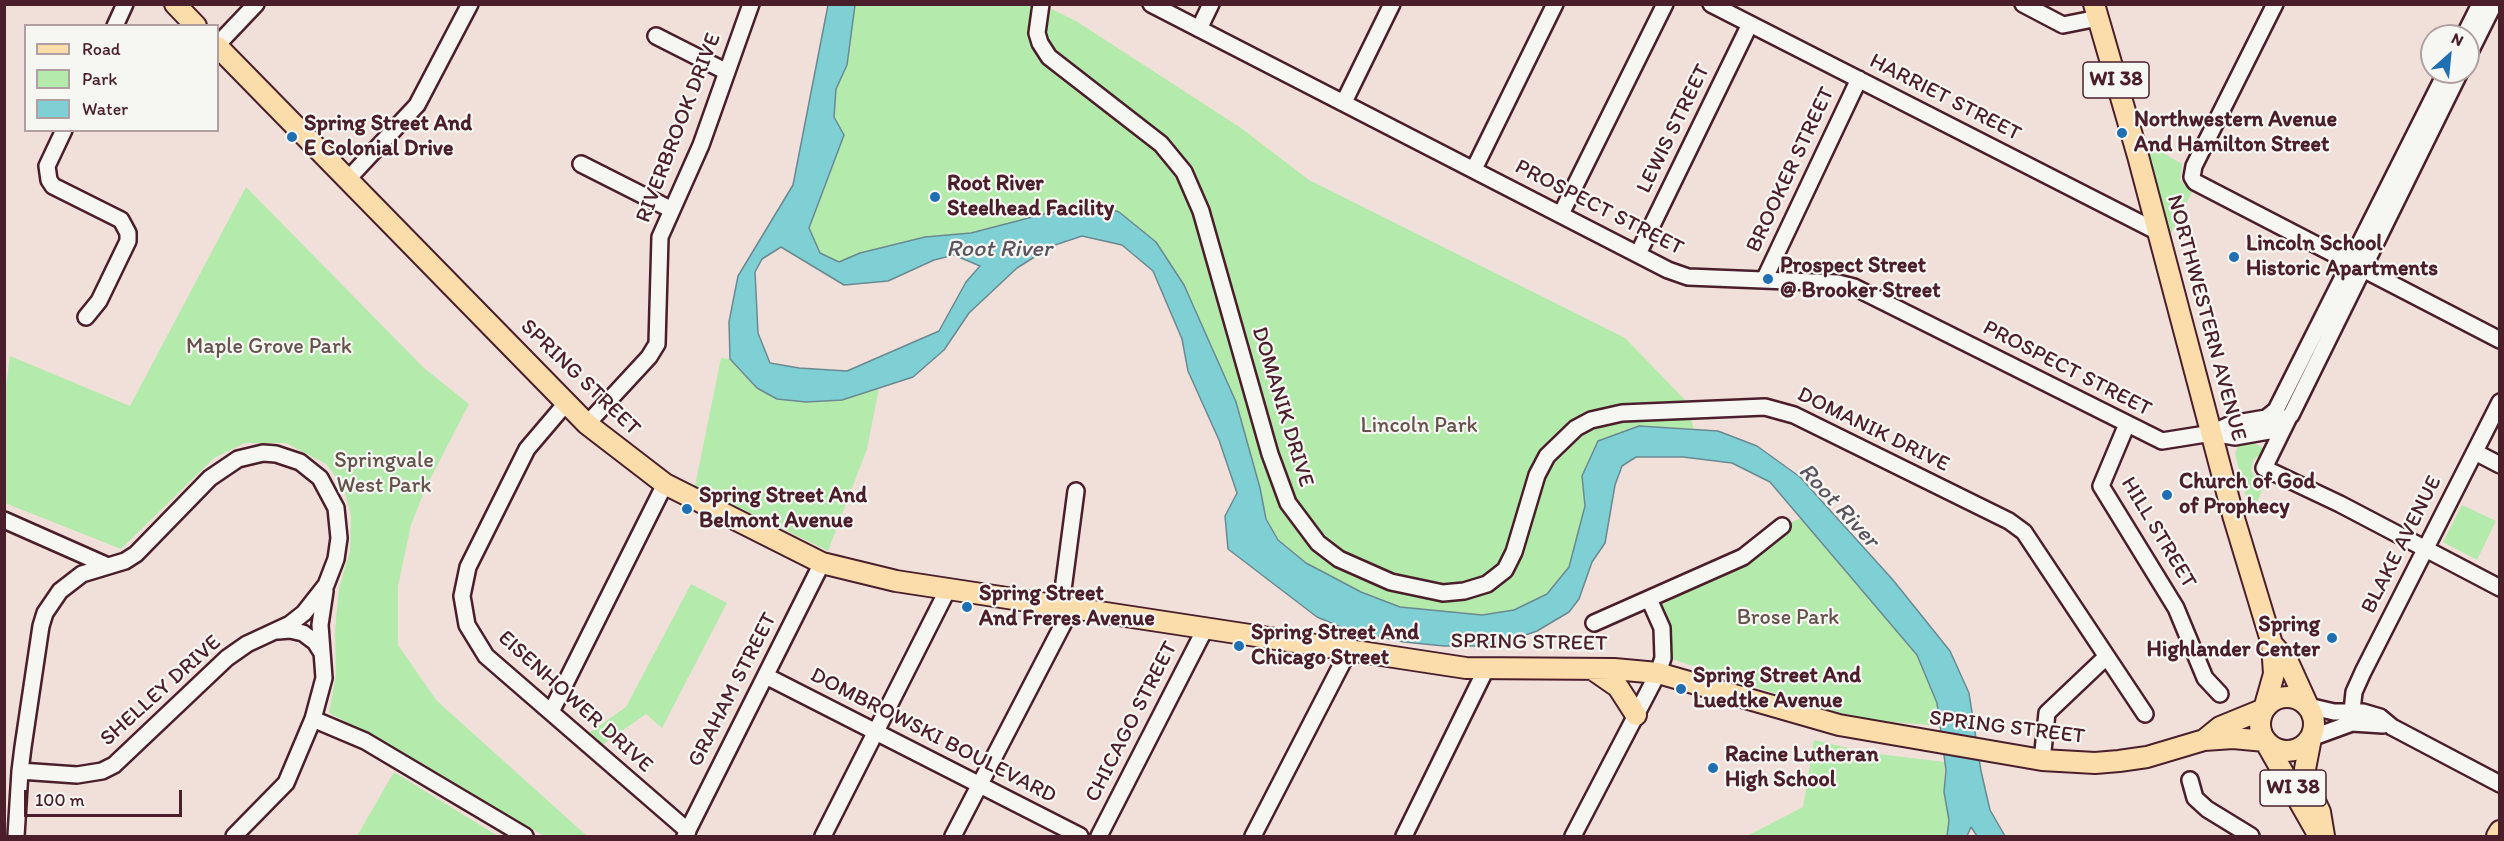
<!DOCTYPE html>
<html>
<head>
<meta charset="utf-8">
<style>
  body { margin:0 }
  #map { position:relative; width:2504px; height:841px; overflow:hidden; background:#f1e0da; font-family:Itim,sans-serif }
  canvas { display:block }
  .frame { position:absolute; inset:0; border:6px solid #4a1f2b; pointer-events:none }
  .legend { position:absolute; left:24px; top:24px; width:195px; height:108px; box-sizing:border-box; background:#f6f6f2; border:2px solid #b1a0a2; margin:0; padding:8px 10px; list-style:none; font-size:18px; color:#4a1f2b }
  .legend li { display:flex; align-items:center; gap:12px; height:30px }
  .legend b { width:30px; border:2px solid #b1a0a2 }
  .north { position:absolute; left:2420px; top:24px; width:60px; height:60px; box-sizing:border-box; background:#f6f6f2; border:2px solid #b1a0a2; border-radius:50%; rotate:27deg; font-size:16px; font-weight:700; line-height:24px; text-align:center; color:#4a1f2b }
  .north::after { content:''; display:block; margin:auto; width:21px; height:27px; background:#1f6fb2; clip-path:polygon(50% 0,100% 100%,50% 72%,0 100%) }
  .scale { position:absolute; left:24px; top:790px; width:158px; height:27px; box-sizing:border-box; border:3px solid #4a1f2b; border-top:0; padding-left:8px; font-size:18px; line-height:21px; white-space:nowrap; color:#4a1f2b; -webkit-text-stroke:4px #f6f6f2; paint-order:stroke }
</style>
</head>
<body>
<div id="map">
<canvas width="2504" height="841"></canvas>
<div class="frame"></div>
<ul class="legend">
<li><b style="height:8px;background:#faddab"></b>Road</li>
<li><b style="height:16px;background:#b4eaac"></b>Park</li>
<li><b style="height:16px;background:#7fd0d5"></b>Water</li>
</ul>
<div class="north">N</div>
<div class="scale">100 m</div>
</div>
<script>
const ctx = document.querySelector('canvas').getContext('2d');
ctx.lineJoin = 'round';
function paint(path, color) {
  ctx.fillStyle = color;
  ctx.fill(path, 'evenodd');
}
function shape(rows) {
  const path = new Path2D();
  for (const r of rows) {
    if (r.length === 3) {
      path.moveTo(r[0] + r[2], r[1]);
      path.arc(r[0], r[1], r[2], 0, 2 * Math.PI);
      continue;
    }
    path.moveTo(r[0], r[1]);
    for (let i = 2; i < r.length; i += 2) path.lineTo(r[i], r[i + 1]);
  }
  return path;
}
function stroke(path, color, width, dash) {
  ctx.strokeStyle = color;
  ctx.lineWidth = width;
  ctx.lineCap = dash ? 'butt' : 'round';
  ctx.setLineDash(dash || []);
  ctx.stroke(path);
}
function label(font, color, halo, rows, align = 'center') {
  ctx.font = font + ' Itim,sans-serif';
  ctx.lineWidth = 4.5;
  ctx.setLineDash([]);
  ctx.textBaseline = 'middle';
  ctx.strokeStyle = halo;
  ctx.fillStyle = color;
  for (const [text, x, y, turn = 0] of rows) {
    ctx.save();
    ctx.translate(x, y);
    ctx.rotate((+turn || 0) * Math.PI / 180);
    ctx.textAlign = isNaN(turn) ? turn : align;
    if (halo) ctx.strokeText(text, 0, 0);
    ctx.fillText(text, 0, 0);
    ctx.restore();
  }
}
const green = shape([
  [855,5,1043,5,1076,21,1241,128,1309,180,1625,338,1687,402,1694,430,1639,426,1582,476,1585,506,1569,567,1547,594,1513,610,1482,615,1442,613,1400,607,1361,592,1306,563,1278,540,1266,519,1260,488,1236,402,1184,285,1156,242,1119,212,1094,205,1071,207,971,233,925,237,860,253,839,262,820,253,809,228,844,135,834,117,836,89,847,65],
  [2145,142,2182,164,2180,180,2192,192,2170,235],
  [246,187,424,368,469,404,426,487,411,525,398,586,398,645,437,701,587,836,544,836,409,756,329,713,336,674,335,631,339,588,350,551,351,515,343,486,326,464,286,443,245,443,214,458,121,549,5,503,4,401,10,356,130,406],
  [721,358,730,359,757,388,806,402,842,400,879,388,867,449,828,551,695,486],
  [2254,443,2267,450,2253,460,2251,471,2256,478,2267,480,2251,515,2235,454,2238,446],
  [2462,505,2496,521,2477,560,2443,542],
  [1801,518,1917,655,1937,702,1940,726,1868,720,1807,704,1669,658,1671,634,1663,617,1665,610,1662,605,1743,557,1782,526],
  [691,584,727,603,662,728,646,714,602,745,589,733,626,707],
  [1814,740,1870,753,1945,762,1944,792,1949,820,1947,836,1747,836,1803,807],
  [394,772,498,836,357,836]
]);
const water = shape([
  [828,5,855,5,847,65,836,89,834,117,844,135,809,228,820,253,839,262,860,253,925,237,971,233,1071,207,1094,205,1119,212,1156,242,1184,285,1236,402,1260,488,1266,519,1278,540,1306,563,1361,592,1400,607,1482,615,1514,610,1547,594,1569,567,1585,506,1582,476,1598,441,1639,426,1718,431,1757,446,1800,477,1893,580,1950,651,1969,693,1981,771,1990,810,2005,836,1977,836,1971,827,1967,836,1947,836,1949,820,1944,792,1946,770,1937,703,1917,655,1770,482,1732,463,1683,457,1636,457,1622,466,1615,485,1605,543,1592,562,1579,599,1569,612,1537,631,1503,643,1481,646,1444,646,1404,642,1348,630,1317,617,1228,549,1225,516,1237,493,1219,440,1188,371,1182,339,1153,271,1122,245,1082,236,1052,246,1017,268,969,313,944,350,913,377,842,400,806,402,777,399,757,388,730,359,729,322,738,276,793,185,828,5],
  [781,247,844,285,888,281,934,260,954,255,980,266,966,282,939,331,847,371,799,368,770,363,758,333,755,272,762,259,781,247]
]);
const minor = shape([
  [1041,4,1037,33,1040,43,1049,57,1161,144,1184,172,1201,211,1270,454,1288,503,1318,543,1339,559,1391,582,1443,593,1464,591,1487,584,1505,570,1514,552,1537,475,1547,456,1576,428,1591,420,1622,413,1765,407,1794,415,2009,521,2024,532,2145,714],
  [1151,4,1668,270,1688,277,1838,283,1854,287,2162,441,2212,433,2231,424,2266,418,2276,410,2446,72],
  [1711,4,2158,232],
  [2023,4,2063,25,2098,18],
  [2275,4,2194,166,2192,177,2195,182,2500,340],
  [115,26,125,4],
  [1199,29,1211,4],
  [656,36,727,72],
  [2464,36,2480,4],
  [218,44,256,4],
  [2468,56,2494,4],
  [1344,102,1392,4],
  [64,130,47,166,49,180,53,186,121,220,128,233,128,241,99,301,86,317],
  [581,164,672,210],
  [1474,169,1555,4],
  [348,179,417,105,470,4],
  [1561,214,1665,4],
  [1638,254,1750,24],
  [1764,280,1859,79],
  [567,402,527,449,468,567,462,596,467,625,486,656,688,831],
  [2289,417,2264,468,2340,504,2500,588],
  [587,424,649,357,657,344,660,237,701,145,751,4],
  [2127,424,2101,486,2176,608,2205,678,2220,694],
  [2212,433,2235,437,2269,431,2291,415,2460,72],
  [2475,452,2500,465],
  [4,520,108,566],
  [1061,605,1076,491],
  [1594,623,1743,557,1782,526],
  [278,631,290,630,303,633,315,642,322,653],
  [766,676,1080,836],
  [2308,706,2334,712,2363,712,2380,717,2392,727,2500,784],
  [2352,711,2354,692,2363,672,2500,402],
  [551,712,665,484],
  [313,719,365,741,525,836],
  [2311,738,2352,723,2383,725],
  [2042,760,2047,713,2106,657],
  [2190,780,2195,798,2207,809,2251,836],
  [16,836,20,771,23,747,41,626,45,613,60,591,82,574,125,561,136,554,210,478,238,459,263,453,276,454,300,462,320,478,336,508,339,538,336,559,326,585,304,613,290,624,247,644,227,658,114,765,102,771,77,775,20,771],
  [234,836,286,783,313,719,324,678,320,625,325,591],
  [685,836,822,563],
  [823,836,948,589],
  [953,836,1072,607],
  [1099,836,1205,629],
  [1253,836,1348,652],
  [1404,836,1486,669],
  [1573,836,1658,673,1663,658,1662,628,1649,599]
]);
const major = shape([
  [175,4,196,26],
  [2094,4,2138,156,2233,515,2272,644,2274,674,2264,709],
  [218,47,587,424,665,484,822,563,896,581,1466,668,1614,669,1658,673,1839,725,2042,760,2095,763,2119,761,2147,757,2204,740,2233,738,2265,741],
  [2272,644,2288,662,2308,706],
  [1592,669,1618,687,1636,715],
  [2287,724,27],
  [2311,738,2305,769,2307,784,2320,812,2324,836],
  [2204,740,2220,727,2264,709],
  [2265,741,2319,836],
  [2497,836,2500,831]
]);
const markers = [
  [2122,133,6,"#1f6fb2"],
  [292,137,6,"#1f6fb2"],
  [935,197,6,"#1f6fb2"],
  [2234,257,6,"#1f6fb2"],
  [1768,279,6,"#1f6fb2"],
  [2167,495,6,"#1f6fb2"],
  [687,509,6,"#1f6fb2"],
  [967,607,6,"#1f6fb2"],
  [2332,638,6,"#1f6fb2"],
  [1239,646,6,"#1f6fb2"],
  [1681,689,6,"#1f6fb2"],
  [1713,768,6,"#1f6fb2"]
];
const shields = [
  [2116,80,66],
  [2293,788,66]
];
const shieldNames = [
  ["WI 38",2116,80],
  ["WI 38",2293,788]
];
const streetNames = [
  ["HARRIET STREET",1945,98,27],
  ["RIVERBROOK DRIVE",679,128,-69],
  ["LEWIS STREET",1674,129,-64],
  ["BROOKER STREET",1791,170,-65],
  ["PROSPECT STREET",1599,208,27],
  ["NORTHWESTERN AVENUE",2206,318,75],
  ["PROSPECT STREET",2067,369,27],
  ["SPRING STREET",580,378,44],
  ["DOMANIK DRIVE",1282,407,73],
  ["DOMANIK DRIVE",1873,430,26],
  ["HILL STREET",2158,533,59],
  ["BLAKE AVENUE",2402,545,-63],
  ["SPRING STREET",1529,643,1],
  ["GRAHAM STREET",733,690,-63],
  ["SHELLEY DRIVE",161,691,-42],
  ["EISENHOWER DRIVE",575,702,42],
  ["CHICAGO STREET",1132,722,-63],
  ["SPRING STREET",2007,728,7],
  ["DOMBROWSKI BOULEVARD",933,736,27]
];
const poiNames = [
  ["Northwestern Avenue",2134,120],
  ["And Hamilton Street",2134,145],
  ["Spring Street And",304,124],
  ["E Colonial Drive",304,149],
  ["Root River",947,184],
  ["Steelhead Facility",947,209],
  ["Lincoln School",2246,244],
  ["Historic Apartments",2246,269],
  ["Prospect Street",1780,266],
  ["@ Brooker Street",1780,291],
  ["Church of God",2179,482],
  ["of Prophecy",2179,507],
  ["Spring Street And",699,496],
  ["Belmont Avenue",699,521],
  ["Spring Street",979,594],
  ["And Freres Avenue",979,619],
  ["Spring",2320,625,"right"],
  ["Highlander Center",2320,650,"right"],
  ["Spring Street And",1251,633],
  ["Chicago Street",1251,658],
  ["Spring Street And",1693,676],
  ["Luedtke Avenue",1693,701],
  ["Racine Lutheran",1725,755],
  ["High School",1725,780]
];
const parkNames = [
  ["Maple Grove Park",269,347],
  ["Lincoln Park",1419,426],
  ["Springvale",384,461],
  ["West Park",384,486],
  ["Brose Park",1788,618]
];
const waterNames = [
  ["Root River",999,250],
  ["Root River",1838,506,47]
];
paint(green, '#b4eaac');
paint(water, '#7fd0d5');
stroke(water, '#6a8991', 1.5);
stroke(minor, '#4a1f2b', 20);
stroke(major, '#4a1f2b', 24);
stroke(minor, '#f6f6f2', 15);
stroke(major, '#faddab', 20);
for (const [x, y, r, color] of markers) {
  const dot = new Path2D();
  dot.arc(x, y, r, 0, 2 * Math.PI);
  ctx.fillStyle = color;
  ctx.fill(dot);
  stroke(dot, '#f6f6f2', 2);
}
for (const [x, y, w] of shields) {
  const box = new Path2D();
  box.roundRect(x - w / 2, y - 18, w, 36, 4.5);
  ctx.fillStyle = '#f6f6f2';
  ctx.fill(box);
  stroke(box, '#4a1f2b', 1.5);
}
label('bold 21px', '#4a1f2b', null, shieldNames);
label('22px', '#4a1f2b', '#f6f6f2', streetNames);
label('bold 22px', '#4a1f2b', '#f6f6f2', poiNames, 'left');
label('22px', '#64524b', '#f6f6f2', parkNames);
label('italic 24px', '#5a545e', '#f6f6f2', waterNames);
</script>
</body>
</html>
